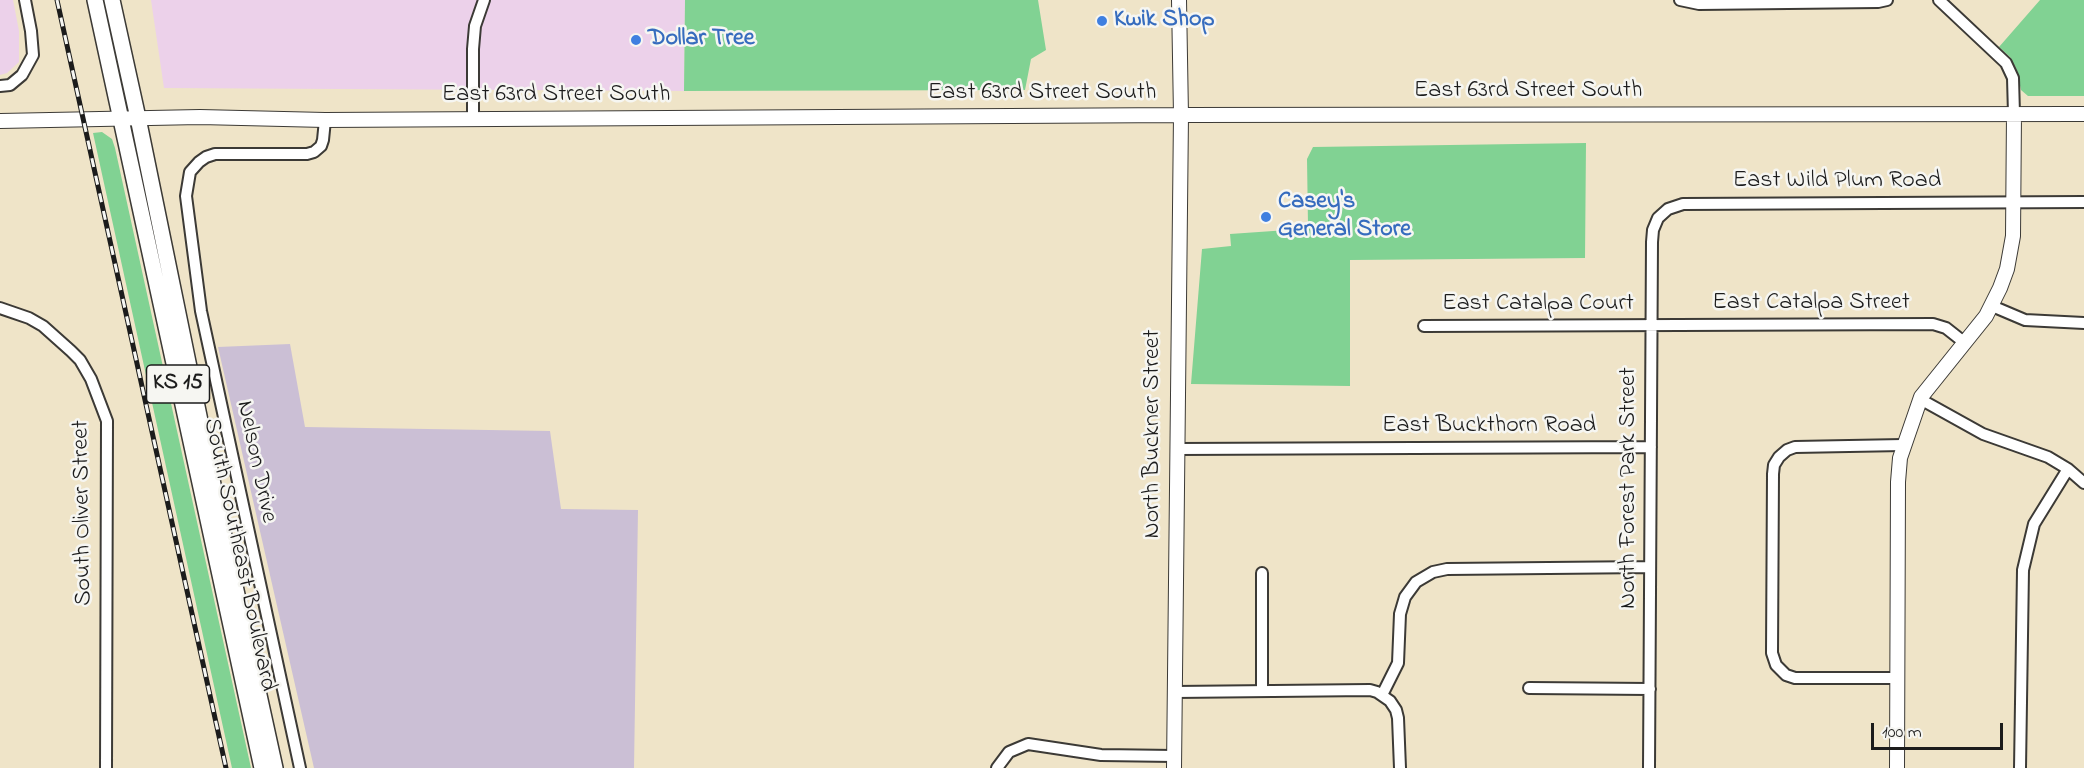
<!DOCTYPE html>
<html>
<head>
<meta charset="utf-8">
<style>
  body { margin:0 }
  #map { position:relative; width:2084px; height:768px; overflow:hidden; background:#efe4c8; font-family:"Indie Flower",sans-serif }
  canvas { display:block }
  .scale { position:absolute; left:1871px; top:723px; width:132px; height:27px; box-sizing:border-box; border:3px solid #1c1c1c; border-top:0; padding-left:8px; font-size:18px; line-height:21px; white-space:nowrap; color:#1c1c1c; -webkit-text-stroke:4px #f6f6f2; paint-order:stroke }
</style>
</head>
<body>
<div id="map">
<canvas width="2084" height="768"></canvas>
<div class="scale">100 m</div>
</div>
<script>
const ctx = document.querySelector('canvas').getContext('2d');
ctx.lineJoin = 'round';
function paint(path, color) {
  ctx.fillStyle = color;
  ctx.fill(path, 'evenodd');
}
function shape(rows) {
  const path = new Path2D();
  for (const r of rows) {
    path.moveTo(r[0], r[1]);
    for (let i = 2; i < r.length; i += 2) path.lineTo(r[i], r[i + 1]);
  }
  return path;
}
function stroke(path, color, width, dash) {
  ctx.strokeStyle = color;
  ctx.lineWidth = width;
  ctx.lineCap = dash ? 'butt' : 'round';
  ctx.setLineDash(dash || []);
  ctx.stroke(path);
}
function label(font, color, halo, rows, align = 'center') {
  ctx.font = font + ' "Indie Flower",sans-serif';
  ctx.lineWidth = 5;
  ctx.setLineDash([]);
  ctx.textBaseline = 'middle';
  ctx.strokeStyle = halo;
  ctx.fillStyle = color;
  for (const [text, x, y, turn = 0] of rows) {
    ctx.save();
    ctx.translate(x, y);
    ctx.rotate((+turn || 0) * Math.PI / 180);
    ctx.textAlign = isNaN(turn) ? turn : align;
    if (halo) ctx.strokeText(text, 0, 0);
    ctx.fillText(text, 0, 0);
    ctx.restore();
  }
}
const built = shape([
  [0,0,13,0,19,31,19,62,7,73,0,75],
  [151,0,685,0,684,91,164,88]
]);
const industrial = shape([
  [290,344,305,427,550,431,561,509,638,510,634,768,314,768,218,347]
]);
const green = shape([
  [685,0,1038,0,1046,50,1031,59,1025,90,684,91],
  [2040,0,2084,0,2084,96,2028,96,2021,90,2016,68,2010,57,1999,47],
  [102,132,112,139,115,148,251,768,232,768,93,133],
  [1586,143,1585,258,1350,260,1350,386,1191,384,1202,249,1231,246,1230,234,1302,229,1308,225,1307,159,1313,147]
]);
const street = shape([
  [1680,0,1699,4,1878,2,1887,0],
  [1939,0,2006,63,2013,78,2014,114],
  [0,86,10,85,22,75,33,55,31,31,25,0],
  [473,119,473,49,475,26,484,0],
  [1992,306,2025,320,2084,323],
  [0,308,29,318,43,326,71,351,80,360,91,379,107,421,106,768],
  [1424,326,1933,324,1946,328,1965,343],
  [1920,399,1983,434,2048,457,2068,469,2084,483],
  [1177,449,1651,447],
  [1262,573,1262,691],
  [1897,678,1795,678,1786,675,1776,665,1772,653,1773,474,1774,465,1779,457,1787,450,1795,447,1903,445],
  [1529,688,1650,689],
  [1175,692,1370,690,1377,692,1390,701,1396,710,1398,718,1400,768],
  [1382,695,1398,663,1400,614,1405,597,1416,582,1433,572,1447,569,1650,567],
  [300,768,201,311,186,196,190,172,199,162,206,157,215,154,307,154,314,152,321,146,323,140,325,120],
  [997,768,1009,752,1028,744,1101,755,1174,756],
  [1649,768,1652,242,1653,230,1658,218,1668,209,1683,204,2084,202],
  [2020,768,2023,570,2034,524,2068,469]
]);
const secondary = shape([
  [0,121,200,117,325,120,1181,115,2084,114],
  [1174,768,1181,115,1179,0],
  [1897,768,1898,482,1900,458,1921,397,1986,316,2000,288,2007,269,2013,236,2014,114]
]);
const primary = shape([
  [95,0,262,768],
  [112,0,138,118,216,499,275,768]
]);
const rail = shape([
  [57,0,226,768]
]);
const markers = [
  [1102,21,6,"#3f7fe0"],
  [636,40,6,"#3f7fe0"],
  [1266,217,6,"#3f7fe0"]
];
const shields = [
  [178,384,63]
];
const shieldNames = [
  ["KS 15",178,384]
];
const shopNames = [
  ["Kwik Shop",1114,21],
  ["Dollar Tree",648,40],
  ["Casey's",1278,203],
  ["General Store",1278,231]
];
const streetNames = [
  ["East 63rd Street South",1528,92],
  ["East 63rd Street South",1042,94],
  ["East 63rd Street South",556,96],
  ["East Wild Plum Road",1837,182],
  ["East Catalpa Street",1811,304],
  ["East Catalpa Court",1538,305],
  ["East Buckthorn Road",1489,427],
  ["North Buckner Street",1154,434,-90],
  ["Nelson Drive",255,462,78],
  ["North Forest Park Street",1630,488,-90],
  ["South Oliver Street",84,513,-91],
  ["South Southeast Boulevard",238,555,78]
];
paint(built, '#ecd1ea');
paint(industrial, '#cbbfd5');
paint(green, '#81d293');
stroke(street, '#3c3a36', 14);
stroke(secondary, '#3c3a36', 16);
stroke(primary, '#3c3a36', 18);
stroke(street, '#fff', 10);
stroke(secondary, '#fff', 14);
stroke(primary, '#fff', 15);
stroke(rail, '#1c1c1c', 5);
stroke(rail, '#f6f6f2', 3, [9]);
for (const [x, y, r, color] of markers) {
  const dot = new Path2D();
  dot.arc(x, y, r, 0, 2 * Math.PI);
  ctx.fillStyle = color;
  ctx.fill(dot);
  stroke(dot, '#f6f6f2', 2);
}
for (const [x, y, w] of shields) {
  const box = new Path2D();
  box.roundRect(x - w / 2, y - 19, w, 38, 4.5);
  ctx.fillStyle = '#f6f6f2';
  ctx.fill(box);
  stroke(box, '#1c1c1c', 1.5);
}
label('bold 22px', '#1c1c1c', null, shieldNames);
label('bold 24px', '#366cbe', '#f6f6f2', shopNames, 'left');
label('24px', '#1c1c1c', '#f6f6f2', streetNames);
</script>
</body>
</html>
